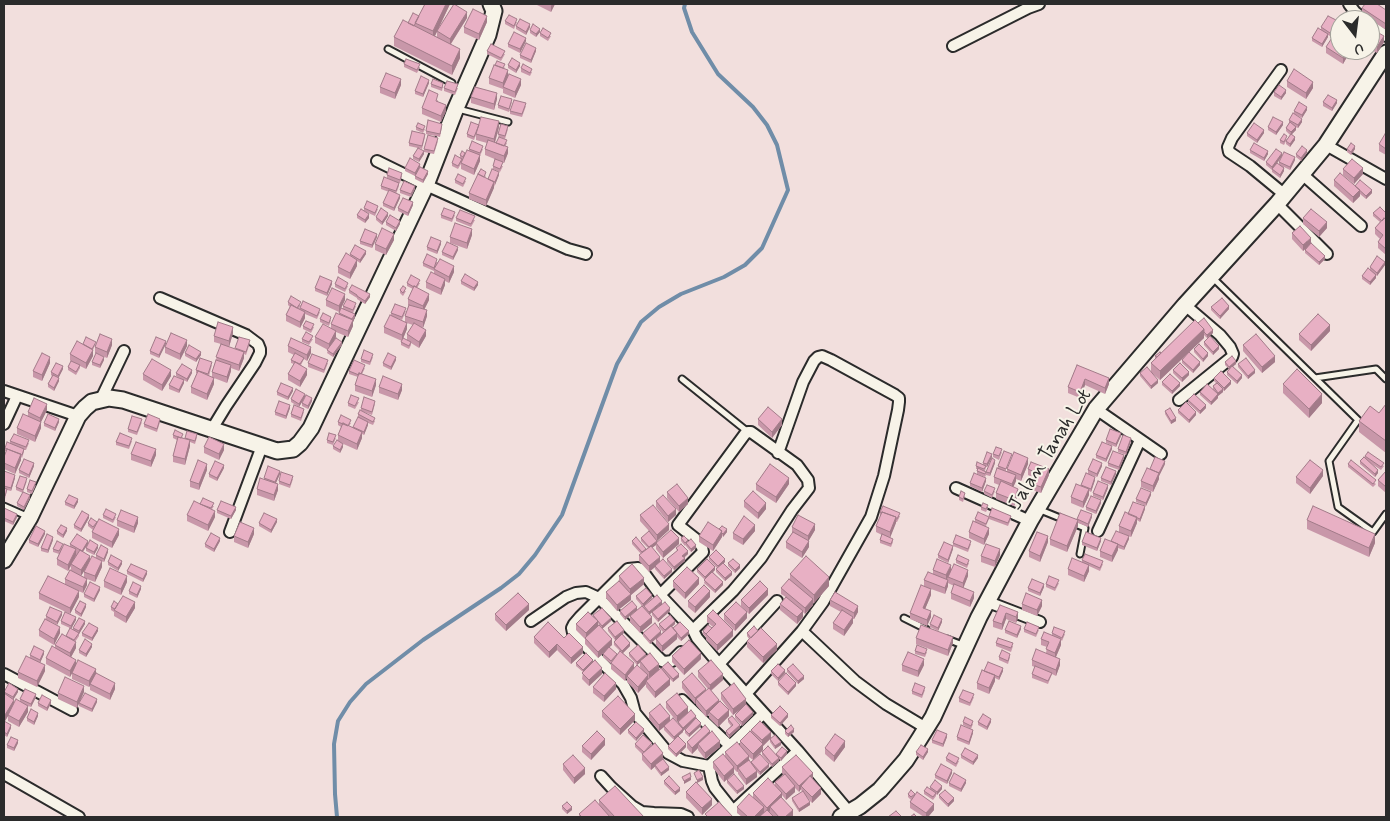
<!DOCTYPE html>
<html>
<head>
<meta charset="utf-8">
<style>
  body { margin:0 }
  #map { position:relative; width:1390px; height:821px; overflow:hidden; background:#f2dfdd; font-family:Mynerve,sans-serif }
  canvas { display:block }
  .frame { position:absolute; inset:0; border:5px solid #2b2b2b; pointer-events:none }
  .north { position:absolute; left:1330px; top:10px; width:50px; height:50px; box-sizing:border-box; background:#f7f3e8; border:1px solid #a5a39c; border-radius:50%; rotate:165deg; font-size:14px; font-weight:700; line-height:20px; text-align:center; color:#2b2b2b }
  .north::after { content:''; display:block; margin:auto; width:18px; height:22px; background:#2b2b2b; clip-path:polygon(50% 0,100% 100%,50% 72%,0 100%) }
</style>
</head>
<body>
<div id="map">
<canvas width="1390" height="821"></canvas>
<div class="frame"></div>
<div class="north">U</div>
</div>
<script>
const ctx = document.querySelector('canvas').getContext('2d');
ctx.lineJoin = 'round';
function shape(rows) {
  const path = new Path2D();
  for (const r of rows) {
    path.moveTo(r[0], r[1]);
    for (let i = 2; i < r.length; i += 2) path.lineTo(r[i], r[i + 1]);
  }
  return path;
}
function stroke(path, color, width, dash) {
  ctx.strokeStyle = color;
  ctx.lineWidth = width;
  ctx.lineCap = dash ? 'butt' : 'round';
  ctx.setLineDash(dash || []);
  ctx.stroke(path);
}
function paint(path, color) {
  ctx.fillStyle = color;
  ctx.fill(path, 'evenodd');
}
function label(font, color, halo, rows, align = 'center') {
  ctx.font = font + ' Mynerve,sans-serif';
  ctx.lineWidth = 4;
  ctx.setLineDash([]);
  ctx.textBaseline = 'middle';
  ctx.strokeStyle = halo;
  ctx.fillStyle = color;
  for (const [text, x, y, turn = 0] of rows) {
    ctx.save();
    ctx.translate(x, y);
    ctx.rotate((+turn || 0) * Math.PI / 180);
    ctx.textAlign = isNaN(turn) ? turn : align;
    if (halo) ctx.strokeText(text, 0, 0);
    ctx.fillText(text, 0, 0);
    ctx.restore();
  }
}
const stream = shape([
  [337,817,335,794,334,744,338,721,350,702,366,684,423,640,501,588,519,574,535,555,562,515,617,364,641,322,659,307,681,294,724,277,745,265,762,248,788,190,777,145,767,125,753,107,718,74,692,32,684,8,685,4]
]);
const lane = shape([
  [388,49,452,83],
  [458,109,508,122],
  [1213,278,1358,420,1329,461,1338,507,1373,532,1386,514],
  [1315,378,1376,369,1386,379],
  [682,379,748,432],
  [4,506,29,517],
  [1038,509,1065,520],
  [1073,523,1085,528,1080,554],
  [904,618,926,629],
  [947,639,965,646]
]);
const street = shape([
  [1349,4,1355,12,1365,20],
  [1370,24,1386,36],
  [953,46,1028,8,1039,4],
  [1281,70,1232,138,1228,147,1229,152,1250,166,1285,195],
  [1326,145,1386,179],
  [377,161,426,185,568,249,586,254],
  [1302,174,1361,226],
  [1277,204,1327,254],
  [160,298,246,335,258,344,260,349,260,353,255,363,226,406,212,429],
  [4,391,78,416],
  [101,399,124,351],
  [1179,400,1232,357,1233,354,1230,347,1220,335,1185,305],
  [1096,409,1161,454],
  [4,424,17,396],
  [956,488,1030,521],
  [1098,531,1140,440],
  [230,532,262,446],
  [660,595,703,552,702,547,697,540,678,525,745,434,748,432,751,432,797,465,808,480,809,488,792,510,761,558,733,591,693,630],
  [988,602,1040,622],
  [531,621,566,597,576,593,586,592,599,598,662,661,665,662,672,661,681,652],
  [802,631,855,681,886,704,926,728],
  [719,664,777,601],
  [4,674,72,710],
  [746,694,802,631,823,602,871,517,884,476,898,410,899,402,899,398,895,395,831,360,822,356,818,357,814,361,803,382,778,453],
  [682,700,730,746],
  [709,766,683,761,668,753,635,713,631,698,623,684,573,633,572,628,574,624,580,617,628,569,638,568,641,569,660,595,693,630,697,638,719,664,798,751,850,813],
  [709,766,763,714],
  [709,766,712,781,715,788,738,817],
  [4,774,79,817],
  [601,776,611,787,632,806,642,812,654,813,681,814,688,817],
  [733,811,798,751]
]);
const secondary = shape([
  [4,560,30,517,78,416,85,408,92,402,109,398,123,400,277,451,293,449,300,443,311,428,426,185,456,108,488,35,494,11,491,4],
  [841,817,860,806,880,790,906,760,920,738,933,717,979,617,1030,521,1096,409,1185,305,1277,204,1326,145,1386,53]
]);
const wall = shape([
  [425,4,450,4,435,36,437,37,437,31,467,18,451,44,460,58,452,75,394,46,394,37,408,23,419,16],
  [535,4,555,4,551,12],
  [1362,8,1386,10,1386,30,1362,14],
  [505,21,517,22,514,29,505,24],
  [487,22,479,40,464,33,464,27],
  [1338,24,1330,36,1328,35,1328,37,1322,47,1312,41,1312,38,1321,29,1321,27],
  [516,26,530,27,526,35,516,29],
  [1370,28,1384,42,1377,53,1370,49],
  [530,30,540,32,536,37,530,33],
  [540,33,551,36,548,41,540,36],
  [526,41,520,53,508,47,508,44],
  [1326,47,1351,50,1343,64,1326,53],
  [487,51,505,54,501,61,487,54],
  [536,51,531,63,520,58,520,55],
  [404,64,420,67,417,73,404,67],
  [508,65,520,66,516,73,508,68],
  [505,67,504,69,508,76,521,85,515,98,503,93,503,88,503,89,489,84,489,78],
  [521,68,532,72,530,76,521,72],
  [1287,81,1313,88,1306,99,1287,87],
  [429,83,423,97,415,94,415,91],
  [431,84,443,86,442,91,431,87],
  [401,85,395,99,380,93,380,87],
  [444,88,458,88,455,95,444,91],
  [1274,92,1286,93,1281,100,1274,96],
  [471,97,497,99,494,110,471,103],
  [438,100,438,102,446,111,441,122,422,114,422,108],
  [512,102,509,112,498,108,498,105],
  [1323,102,1337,103,1332,111,1323,106],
  [526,106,522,117,510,114,510,111],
  [1307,110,1302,118,1294,114,1294,111],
  [1289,120,1302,122,1298,128,1295,127,1296,130,1292,134,1295,140,1290,147,1286,144,1286,141,1290,135,1286,131,1286,128,1289,123],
  [479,125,499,127,495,143,496,143,499,137,498,134,508,129,505,139,499,137,507,143,505,147,508,153,504,163,485,155,485,149,487,143,476,140,476,135,474,140,467,137,467,134],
  [1283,125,1276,135,1268,130,1268,127],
  [416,127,425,129,423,133,416,130],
  [442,127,440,137,426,134,426,131],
  [1247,133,1264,133,1257,143,1247,136],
  [1386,135,1386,155,1379,151,1379,144],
  [425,137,422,149,419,148,424,154,419,162,413,159,413,156,418,148,409,146,409,143],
  [1287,139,1284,145,1280,143,1280,140],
  [438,141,434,154,424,152,424,149],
  [469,149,483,149,480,156,480,161,474,175,461,169,461,164,458,169,452,166,452,163,460,157,460,155,469,151],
  [1347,149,1355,149,1351,155,1347,152],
  [1250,150,1268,154,1264,161,1250,153],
  [1307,153,1301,161,1296,157,1296,154],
  [1282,156,1277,163,1279,165,1279,162,1295,160,1290,170,1284,167,1284,171,1280,178,1272,172,1272,170,1266,165,1266,162],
  [420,164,415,176,405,171,405,168],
  [493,166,503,166,500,172,493,169],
  [1343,169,1363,174,1354,184,1343,175],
  [428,174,423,183,415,179,415,176],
  [387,175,402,176,400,183,399,183,399,186,396,194,400,198,394,211,383,206,383,203,389,192,381,189,381,186,394,181,387,178],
  [486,175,485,178,488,179,499,175,486,206,469,199,469,193],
  [455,180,466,181,463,187,455,183],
  [1334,180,1355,186,1372,193,1366,199,1360,194,1360,196,1353,203,1334,186],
  [415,189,411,197,400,193,400,190],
  [413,205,408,216,398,211,398,208],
  [364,208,378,209,375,216,364,211,369,218,365,223,357,218,357,215,364,211],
  [1373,213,1386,220,1386,255,1378,248,1378,242,1380,239,1375,234,1375,228,1380,222,1373,216],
  [441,215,455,215,452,222,441,218],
  [388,216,382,225,376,220,376,217],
  [456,218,475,220,471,227,456,221],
  [1303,218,1327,228,1319,237,1303,224],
  [386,222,400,224,396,231,386,225],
  [1292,233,1325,259,1319,265,1305,253,1305,249,1303,251,1292,239],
  [472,235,467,249,450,243,450,237],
  [377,237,372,248,360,244,360,241],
  [394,240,386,255,375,250,375,244],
  [441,244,437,254,427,250,427,247],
  [458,250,453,260,442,255,442,252],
  [350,254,366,254,360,263,357,261,357,266,350,279,338,273,338,267,350,256],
  [437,262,454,272,449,283,445,281,445,285,441,295,426,288,426,282,434,274,434,270,434,271,423,266,423,263],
  [1385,265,1377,276,1376,275,1376,278,1370,285,1362,279,1362,276,1370,269,1370,267],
  [461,281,478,285,474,291,461,284],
  [407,283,420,283,417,288,429,300,424,310,427,316,423,328,421,327,426,336,419,348,411,343,411,345,409,349,401,345,401,342,407,340,407,334,413,325,407,323,407,329,402,341,384,333,384,327,391,316,391,313,406,311,402,320,396,318,405,322,405,316,409,305,408,305,408,299,413,289,407,286],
  [332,284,327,296,315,291,315,288],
  [335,284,348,286,345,292,335,287],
  [349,290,370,297,365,304,357,299,357,298,349,293],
  [400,290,406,291,403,296,400,293],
  [326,300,345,300,339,312,326,306],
  [288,302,301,305,299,308,320,312,317,319,305,314,305,318,300,328,286,321,286,315,290,307,288,305],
  [343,306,356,306,353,313,355,317,353,322,353,326,348,337,336,332,336,337,333,342,342,345,333,357,327,353,328,350,315,343,315,337,331,328,331,324,343,309],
  [1211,307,1229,309,1220,319,1211,310],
  [320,319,331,320,329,326,320,322],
  [1198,323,1213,333,1207,338,1204,335,1204,338,1160,380,1152,373,1158,383,1151,389,1140,376,1140,373,1151,372,1151,363,1155,359,1155,356,1161,353,1182,333],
  [303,326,314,327,311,333,303,329],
  [1330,331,1311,351,1299,340,1299,334],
  [233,333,229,347,235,349,250,343,246,355,244,354,244,358,239,371,231,368,231,371,227,383,214,378,214,384,207,400,191,393,191,387,197,373,196,373,196,370,212,365,209,376,212,377,212,372,221,344,214,342,214,336],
  [302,339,313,339,309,345,302,342],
  [166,341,159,358,150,354,150,351],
  [1204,342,1219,349,1213,355,1204,345],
  [83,344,112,345,107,358,95,353,95,345,93,350,93,356,86,369,80,366,80,368,76,375,68,370,68,367,71,361,70,360,70,354],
  [1243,345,1275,362,1262,373,1243,351],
  [187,346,180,360,165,353,165,347],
  [288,346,311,353,307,361,304,359,301,365,307,375,300,387,288,380,288,374,294,364,291,363,291,360,294,355,288,352],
  [1194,349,1208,356,1203,362,1194,352],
  [185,353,201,355,196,362,185,356],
  [373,357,370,365,361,362,361,359],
  [104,360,100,368,92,365,92,362],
  [396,360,391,370,383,366,383,363],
  [1182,360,1200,365,1193,373,1182,363],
  [1225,362,1236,364,1233,366,1242,378,1237,384,1227,375,1227,372,1229,369,1225,365],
  [50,363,42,381,33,377,33,371],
  [308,363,328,363,324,373,308,367],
  [1238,364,1255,373,1248,379,1238,367],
  [1077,365,1109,384,1105,394,1085,385,1080,398,1068,393,1068,387],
  [365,368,362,374,376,385,372,397,355,391,355,385,358,377,349,374,349,371],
  [63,369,58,378,59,381,54,391,48,387,48,384,52,376,51,375,51,372],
  [1173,370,1189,375,1182,382,1173,373],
  [176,373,192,373,187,382,184,380,184,383,179,393,169,389,169,385,183,380,176,376],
  [143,374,171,376,162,391,143,380],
  [1214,378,1231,384,1224,391,1223,390,1223,392,1218,396,1218,395,1218,398,1211,405,1200,395,1200,392,1213,389,1213,386,1216,383,1214,381],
  [1162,382,1180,386,1172,394,1162,385],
  [1283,384,1322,403,1309,418,1283,393],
  [379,387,402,390,398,400,379,393],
  [293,391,288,400,277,395,277,392],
  [305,397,299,407,291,402,291,399],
  [1188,400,1206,408,1200,414,1188,403],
  [312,401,308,409,302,406,302,403],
  [359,402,355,409,348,406,348,403],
  [375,404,372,415,361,411,375,421,373,425,368,423,368,425,364,435,362,434,362,438,357,450,339,442,343,447,340,453,333,449,333,446,338,441,338,435,341,427,338,425,338,422,351,423,349,426,353,428,358,417,358,414,361,411,361,408],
  [1386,404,1386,453,1359,432,1359,421,1379,413],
  [290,408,286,419,275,415,275,412],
  [47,410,41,422,41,428,35,442,17,434,17,428,28,415,28,412],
  [1178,410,1196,415,1189,423,1178,413],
  [1165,411,1176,421,1171,424,1165,414],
  [304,412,301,421,291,417,291,414],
  [758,419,782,425,772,438,758,425],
  [59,422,55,431,44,426,44,423],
  [142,422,137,435,128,432,128,429],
  [160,422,157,432,144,427,144,424],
  [173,435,183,437,182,438,185,439,185,438,197,437,195,444,190,442,190,446,185,465,173,462,173,456,177,440,173,438],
  [1121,436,1116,447,1106,443,1106,440],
  [336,438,333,445,327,443,327,440],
  [10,441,29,443,26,450,24,450,24,452,22,458,21,457,21,460,15,474,4,469,4,457,6,451,5,451,5,448,10,444],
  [132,441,129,449,116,445,116,442],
  [1131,441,1126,455,1118,452,1118,449],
  [204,447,224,450,219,460,204,453],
  [1112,449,1106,462,1096,458,1096,455],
  [1004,451,1006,471,1007,472,1007,469,1028,464,1021,481,1016,479,1016,481,1013,487,1018,495,1014,506,996,499,996,493,999,485,994,483,994,477],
  [1002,452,999,460,993,457,993,454],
  [131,454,156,455,151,467,131,460],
  [1365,456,1384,466,1381,470,1370,463,1378,473,1375,477,1360,464,1360,461,1365,458],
  [992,457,987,467,986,467,985,471,986,475,985,477,977,474,977,469,976,469,976,466,983,464,983,463],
  [1124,458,1119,470,1108,466,1108,463],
  [995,463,990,476,986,475,986,472],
  [1165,464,1159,476,1159,479,1153,492,1141,487,1141,481,1150,470],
  [1348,464,1376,484,1373,487,1348,467],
  [34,466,29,478,19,473,19,470],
  [1102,466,1097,477,1088,474,1088,470],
  [224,468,217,481,209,477,209,474],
  [1028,469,1049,475,1041,493,1032,490,1032,484,1035,478,1028,475],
  [207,470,199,490,190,487,190,481],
  [4,471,15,478,11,491,7,490,5,499,4,499],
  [1386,471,1386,493,1378,486,1378,480],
  [280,474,276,483,278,490,274,501,257,495,257,489,264,479,264,478],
  [1116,474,1111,485,1101,481,1101,478],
  [1323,476,1310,494,1296,483,1296,477],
  [293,479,290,488,279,484,279,481],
  [1095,480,1091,492,1089,491,1089,495,1083,508,1071,503,1071,497,1081,485],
  [27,481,23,492,30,498,24,510,17,506,17,503,23,493,16,490,16,487],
  [986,481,982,492,970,486,970,483],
  [756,484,789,484,776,503,756,490],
  [36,485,32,494,27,492,27,489],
  [1108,488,1103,500,1093,496,1093,493],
  [984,491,995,491,992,498,984,494],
  [667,492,688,504,679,512,667,498],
  [1151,495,1146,506,1136,502,1136,499],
  [965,496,963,502,959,500,959,497],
  [656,501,676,515,668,522,656,507],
  [744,501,766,509,758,519,744,507],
  [65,502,78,502,74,509,65,505],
  [1101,503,1096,514,1086,510,1086,507],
  [200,504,214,506,212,509,215,517,208,531,187,521,187,515],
  [981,507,988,508,986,512,981,510],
  [4,508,17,517,13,525,4,521],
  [1145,509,1140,522,1137,520,1137,523,1131,537,1119,532,1119,526,1128,514],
  [217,510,236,510,231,519,217,513],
  [880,512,900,516,897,522,896,522,890,537,893,542,891,547,880,543,880,540,882,535,876,532,876,526,881,516,880,515],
  [103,515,116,517,113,523,103,518],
  [640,515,669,530,657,541,657,542,679,544,663,558,656,549,656,545,652,548,660,562,672,572,664,579,655,569,655,567,649,572,639,561,639,555,641,554,632,544,632,541,646,549,648,548,641,541,641,538,649,531,640,521],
  [989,516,1011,519,1008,526,989,519,986,526,989,534,984,545,969,538,969,532,975,522,975,519,989,517],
  [1092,517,1088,527,1078,523,1078,526,1067,552,1050,545,1050,539,1077,520,1077,519],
  [89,518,81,532,74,528,74,525],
  [117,520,138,523,134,533,117,526],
  [1307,520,1375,543,1369,557,1307,529],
  [97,522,119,535,112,548,92,538,92,532,93,530,88,526,88,523],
  [277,522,271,533,259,526,259,523],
  [792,527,815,530,808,541,809,547,802,558,786,548,786,542,792,533],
  [719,529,727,532,723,537,722,535,722,537,713,551,699,542,699,536],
  [57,531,67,531,63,538,57,534],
  [755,531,743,545,733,539,733,533],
  [45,534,38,547,29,543,29,540],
  [254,534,248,548,234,542,234,536],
  [681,538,696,548,691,552,686,546,686,545,685,546,681,541],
  [1129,539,1124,550,1118,548,1118,550,1112,562,1100,557,1100,551,1111,541],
  [53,540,48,553,41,551,41,548],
  [220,541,214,552,205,547,205,544],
  [1101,541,1097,551,1082,545,1082,542],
  [1048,542,1040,562,1029,557,1029,551],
  [953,543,971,544,968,552,953,546,953,549,948,563,938,558,938,555,953,546],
  [70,544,88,544,83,552,90,560,102,567,95,582,87,579,87,585,83,593,66,585,79,597,70,614,39,599,39,593,65,585,65,579,71,570,71,566,68,571,57,565,57,559,59,554,53,552,53,549,63,547,70,547],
  [86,567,84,572,84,577,81,576],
  [86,548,98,548,94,555,86,551],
  [676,548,688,554,684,558,685,561,674,570,667,562,667,559,677,551],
  [108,552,104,562,96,558,96,555],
  [1000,555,995,567,981,562,981,556],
  [709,557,725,562,723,563,732,575,725,581,716,572,716,569,717,568,709,560],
  [956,560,969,563,967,568,956,563],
  [1082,560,1103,564,1100,571,1089,566,1089,571,1084,582,1068,575,1068,569,1082,562],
  [108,562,122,564,118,571,108,565],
  [728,563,740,568,735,573,728,566],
  [697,569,715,570,713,572,723,585,715,593,704,583,705,580,697,572],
  [933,570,951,570,968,576,963,587,974,598,970,607,951,599,951,593,954,586,948,583,948,586,945,594,931,589,931,595,925,609,931,617,927,626,910,619,910,613,924,586,924,580,933,574],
  [127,571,147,574,143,582,127,574],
  [790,574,829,586,814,603,813,603,813,605,805,614,803,612,803,617,797,624,780,610,780,604,786,597,781,594,781,588,790,580],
  [619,576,644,584,631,595,631,600,617,611,606,598,606,592,619,582],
  [104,581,127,582,121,595,104,587],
  [673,581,699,584,685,599,673,587],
  [1059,583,1055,591,1046,587,1046,584],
  [1044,587,1040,596,1028,591,1028,588],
  [141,589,137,598,129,594,129,591],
  [100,590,94,602,84,597,84,594],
  [657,595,650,614,652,623,640,633,630,622,630,616,642,606,636,599,636,596,652,598,643,606,644,608,644,606],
  [768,595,749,614,741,606,741,600],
  [710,597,695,613,688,607,688,601],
  [830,600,858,612,854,619,853,619,853,623,844,636,833,629,833,623,841,612,830,606],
  [118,604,135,608,126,623,114,616,114,612,111,610,111,607],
  [1022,604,1042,606,1037,616,1022,610],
  [1000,605,1018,618,1016,623,1006,619,1002,630,993,627,993,621],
  [86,607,81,617,75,613,75,610],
  [637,607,625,620,620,614,620,611],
  [529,610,506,631,495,620,495,614],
  [670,611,658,622,652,615,652,612],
  [724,614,747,618,735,631,724,620],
  [62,615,57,625,49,621,60,633,54,645,39,636,39,630,46,619,46,616],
  [593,615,611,621,602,629,598,623,598,626,612,645,609,647,617,655,620,651,614,645,614,642,615,640,608,631,608,628,624,633,622,634,630,646,623,653,634,668,642,670,640,667,640,663,637,665,629,656,629,653,646,656,659,670,662,669,662,667,679,677,673,682,670,679,670,685,655,698,646,687,646,684,638,693,627,682,627,678,625,681,611,669,611,664,603,657,603,654,604,653,598,658,585,644,585,639,576,630,576,624,593,617],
  [707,616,733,636,717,651,706,640,706,637,703,634,703,631,713,627,707,622],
  [76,620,71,629,73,630,73,628,85,624,79,634,79,636,75,642,76,648,71,657,76,665,96,673,115,689,110,700,90,690,90,686,89,687,72,679,72,673,70,677,46,664,46,658,55,648,55,645,66,636,70,628,61,624,61,621],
  [942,622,938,631,930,627,930,624],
  [659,624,675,624,672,627,689,634,681,641,677,637,677,639,662,652,656,645,656,639,650,644,643,636,643,633,661,634,663,632,659,627],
  [1021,629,1017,638,1005,633,1005,630],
  [1024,629,1039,630,1036,637,1024,632],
  [98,631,92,641,82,636,82,633],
  [747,633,777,650,763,663,747,647,747,641,749,639,747,636],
  [1052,633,1065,634,1062,641,1061,640,1061,645,1056,657,1060,665,1056,676,1052,674,1048,684,1032,678,1032,674,1035,667,1032,666,1032,660,1046,653,1047,647,1041,645,1041,639,1052,635],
  [534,637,564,638,583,653,571,664,557,650,549,658,534,643],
  [916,638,953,643,948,656,916,644],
  [996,643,1013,646,1011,652,996,646],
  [92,647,86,657,79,653,79,650],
  [915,651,927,652,925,657,915,654],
  [44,654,40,663,45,671,37,687,18,678,18,672,30,658,30,655],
  [672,656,701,659,684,675,672,662],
  [999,657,1010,657,1008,664,999,660],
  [593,662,602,674,589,686,582,679,583,672,576,666,576,663],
  [902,665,924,665,918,677,902,671],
  [787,669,804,679,798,684,787,672],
  [698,671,723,680,711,691,729,716,718,727,709,718,709,714,706,717,696,705,696,703,695,704,682,688,682,682,706,691,708,689,698,677],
  [771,671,785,673,778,681,771,674],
  [984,671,1003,671,999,680,995,678,995,681,989,694,977,689,977,683],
  [778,682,796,686,788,695,778,685],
  [593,687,616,689,604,702,593,693],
  [925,690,922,698,912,694,912,691],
  [4,691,18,692,13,700,14,703,20,702,20,699,36,697,31,707,28,706,28,712,19,727,8,721,8,716,5,721,4,720],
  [84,692,77,708,58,699,58,693],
  [721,693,746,704,753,715,742,726,735,718,735,715,741,709,733,715,721,699],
  [974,697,970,706,959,702,959,698],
  [97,702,92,712,79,706,79,703],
  [666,702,688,713,696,719,701,726,689,737,685,733,685,730,691,723,683,731,683,730,683,732,678,736,686,747,676,757,668,749,668,746,674,740,664,730,664,727,659,731,649,719,649,713,678,724,678,722,687,714,677,722,666,708],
  [38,703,51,703,47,711,38,706],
  [602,711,635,720,620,735,602,717],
  [771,715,788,717,780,726,771,718],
  [38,716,34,725,27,721,27,718],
  [728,719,740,728,729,738,726,734,726,731,731,726,728,722],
  [4,721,11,728,7,737,4,735],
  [963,722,973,724,971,729,963,725],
  [978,722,991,722,987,730,978,725],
  [628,730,644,732,636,741,628,733],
  [751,730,771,738,781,745,775,749,770,742,770,739,763,746,763,750,753,760,749,757,749,761,751,763,769,767,760,775,757,772,757,777,746,785,738,774,738,772,737,772,734,769,734,773,724,782,713,768,713,762,725,757,725,752,740,745,740,741,751,733],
  [785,731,794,732,788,737,785,734],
  [710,733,720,747,705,759,698,750,698,748,692,754,687,748,687,742],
  [973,733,969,745,957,740,957,737],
  [947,737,943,747,932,743,932,740],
  [18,743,14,751,7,748,7,745],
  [635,744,652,745,663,759,669,770,661,776,655,768,655,766,651,770,642,760,642,754,635,747],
  [605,745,591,760,582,752,582,746],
  [845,747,834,762,825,754,825,748],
  [762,752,776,755,776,754,787,754,781,761,779,759,779,761,772,767,762,755],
  [916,752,928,752,923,760,916,755],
  [961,755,978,758,973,765,961,758],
  [946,758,959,761,956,767,946,761],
  [563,764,585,774,574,784,563,770],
  [782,767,813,779,821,794,812,803,807,797,810,805,799,812,792,801,792,798,802,792,801,789,799,792,795,788,795,792,786,800,782,795,782,798,793,816,792,817,742,817,737,813,737,807,753,797,753,793,775,786,775,782,783,775,782,773],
  [952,773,947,784,935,778,935,775],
  [727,780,744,789,737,794,727,783],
  [664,781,680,791,675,795,664,784],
  [949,783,966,783,961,792,949,786],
  [930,787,942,789,937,795,936,794,936,796,933,800,924,794,924,791,930,789],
  [686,792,712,805,702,815,686,798],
  [908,794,915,795,934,810,928,817,924,817,910,808,910,802,911,800,908,797],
  [939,795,954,801,948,807,939,798],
  [599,800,644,817,579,817,579,814,599,805],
  [562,806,572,810,567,814,562,809]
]);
const shadedWall = shape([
  [446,4,450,4,433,40,433,31],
  [552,4,555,4,551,12,551,6],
  [467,12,467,18,450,45,450,39],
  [487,16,487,22,479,40,479,34],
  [1338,21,1338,24,1330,36,1330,33],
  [530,24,530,27,526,35,526,32],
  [540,29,540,32,536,37,536,34],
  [1328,34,1328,37,1322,47,1322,44],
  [1384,36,1384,42,1377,53,1377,47],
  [526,38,526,41,520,53,520,49],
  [536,48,536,51,531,63,531,60],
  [460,49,460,58,452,75,452,66],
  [1348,50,1351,50,1343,64,1343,58],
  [520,63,520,66,516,73,516,70],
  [508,70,508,76,503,87,503,89,503,83],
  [401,79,401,85,395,99,395,93],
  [521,79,521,85,515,98,515,92],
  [429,80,429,83,423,97,423,94],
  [1313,82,1313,88,1306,99,1306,93],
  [1286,90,1286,93,1281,100,1281,97],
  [497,93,497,99,494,110,494,104],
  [1337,100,1337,103,1332,111,1332,108],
  [446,105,446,111,441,122,441,116],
  [1307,107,1307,110,1302,118,1302,115],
  [1302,119,1302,122,1298,128,1298,125],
  [499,121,499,127,494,145,494,139],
  [1283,122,1283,125,1276,135,1276,132],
  [1296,127,1296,130,1291,135,1291,132],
  [1264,130,1264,133,1257,143,1257,140],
  [1295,137,1295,140,1290,147,1290,144],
  [1355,146,1355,149,1351,155,1351,152],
  [508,147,508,153,504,163,504,156],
  [1307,150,1307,153,1301,161,1301,158],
  [424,151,424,154,419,162,419,159],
  [1268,151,1268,154,1264,161,1264,158],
  [1282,153,1282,156,1272,170,1272,167],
  [480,155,480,161,474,175,474,169],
  [1295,157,1295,160,1290,170,1290,167],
  [420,164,420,167,415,176,415,173],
  [1284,168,1284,171,1280,178,1280,175],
  [1363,168,1363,174,1354,184,1354,178],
  [428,171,428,174,423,183,423,180],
  [499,172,499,175,495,185,495,182],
  [494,182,494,188,486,206,486,200],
  [415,186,415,189,411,197,411,194],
  [1360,190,1360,196,1353,203,1353,197],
  [1372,190,1372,193,1366,199,1366,196],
  [400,195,400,198,394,211,394,208],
  [413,202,413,205,408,216,408,213],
  [388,213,388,216,382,225,382,222],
  [369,214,369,218,365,223,365,220],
  [400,221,400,224,396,231,396,228],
  [1327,222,1327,228,1319,237,1319,231],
  [472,229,472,235,467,249,467,243],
  [377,234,377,237,372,248,372,245],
  [394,234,394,240,386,255,386,249],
  [1311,238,1311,244,1303,251,1303,245],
  [441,241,441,244,437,254,437,251],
  [458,247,458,250,453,260,453,257],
  [366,251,366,254,360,263,360,260],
  [1325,256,1325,259,1319,265,1319,262],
  [357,260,357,266,350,279,350,273],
  [1385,262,1385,265,1377,276,1377,273],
  [454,266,454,272,449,283,449,277],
  [1376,275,1376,278,1370,285,1370,282],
  [445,279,445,285,441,295,441,289],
  [332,281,332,284,327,296,327,293],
  [478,282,478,285,474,291,474,288],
  [345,294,345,300,339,312,339,306],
  [370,294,370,297,365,304,365,301],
  [429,294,429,300,423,312,423,306],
  [1229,306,1229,309,1220,319,1220,316],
  [427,310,427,316,423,328,423,322],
  [305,312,305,318,300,328,300,322],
  [355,314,355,317,353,322,353,326,348,337,348,331],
  [407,323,407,329,402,341,402,335],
  [1330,325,1330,331,1311,351,1311,345],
  [233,327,233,333,229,347,229,341],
  [1204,329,1204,338,1160,380,1160,371],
  [426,330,426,336,419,348,419,342],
  [1213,330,1213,333,1207,338,1207,335],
  [336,331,336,337,329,350,329,344],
  [112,339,112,345,107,358,107,352],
  [187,340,187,346,180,360,180,354],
  [166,341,166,344,159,358,159,355],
  [342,342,342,345,333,357,333,354],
  [1219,346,1219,349,1213,355,1213,352],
  [311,347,311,353,307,361,307,355],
  [93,350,93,356,86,369,86,363],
  [201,352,201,355,196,362,196,359],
  [244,352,244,358,239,371,239,365],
  [1208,353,1208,356,1203,362,1203,359],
  [1275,356,1275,362,1262,373,1262,367],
  [50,357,50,363,42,381,42,375],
  [104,357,104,360,100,368,100,365],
  [396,357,396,360,391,370,391,367],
  [1236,361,1236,364,1229,370,1229,367],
  [1200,362,1200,365,1193,373,1193,370],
  [231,365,231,371,227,383,227,377],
  [63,366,63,369,58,379,58,376],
  [307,369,307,375,300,387,300,381],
  [171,370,171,376,162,391,162,385],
  [192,370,192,373,187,382,187,379],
  [1255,370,1255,373,1248,379,1248,376],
  [1189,372,1189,375,1182,382,1182,378],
  [1242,375,1242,378,1237,384,1237,381],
  [59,378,59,381,54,391,54,388],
  [214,378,214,384,207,400,207,394],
  [1109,378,1109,384,1105,394,1105,388],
  [376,379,376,385,372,397,372,391],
  [1085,379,1085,385,1080,398,1080,392],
  [184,380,184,383,179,393,179,390],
  [1158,380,1158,383,1151,389,1151,386],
  [1231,381,1231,384,1224,391,1224,388],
  [1180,383,1180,386,1172,394,1172,391],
  [402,384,402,390,398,400,398,394],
  [293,388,293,391,288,400,288,397],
  [1223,389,1223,392,1218,396,1218,393],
  [305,394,305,397,299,407,299,404],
  [1218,394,1218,398,1211,405,1211,402],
  [1322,394,1322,403,1309,418,1309,409],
  [312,398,312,401,308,409,308,406],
  [47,404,47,410,40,424,40,418],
  [290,405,290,408,286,419,286,416],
  [1206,405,1206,408,1200,414,1200,411],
  [1196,412,1196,415,1189,423,1189,420],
  [1176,418,1176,421,1171,424,1171,421],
  [59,419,59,422,55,431,55,428],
  [782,419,782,425,772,438,772,432],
  [41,422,41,428,35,442,35,436],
  [368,422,368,425,364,435,364,432],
  [362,432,362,438,357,450,357,444],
  [1121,433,1121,436,1116,447,1116,444],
  [1131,438,1131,441,1126,455,1126,452],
  [190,440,190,446,185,465,185,459],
  [224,444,224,450,219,460,219,454],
  [343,444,343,447,340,453,340,450],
  [1112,446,1112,449,1106,462,1106,459],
  [156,449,156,455,151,467,151,461],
  [21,454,21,460,15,474,15,468],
  [992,454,992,457,987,467,987,464],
  [1124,455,1124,458,1119,470,1119,467],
  [1028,458,1028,464,1021,481,1021,475],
  [995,460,995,463,990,476,990,473],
  [1165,461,1165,464,1159,476,1159,473],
  [34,463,34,466,29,478,29,475],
  [1102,463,1102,466,1097,477,1097,474],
  [207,464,207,470,199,490,199,484],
  [224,465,224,468,217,481,217,478],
  [1049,469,1049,475,1041,493,1041,487],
  [1323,470,1323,476,1310,494,1310,488],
  [1378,470,1378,473,1375,477,1375,474],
  [280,471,280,474,275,485,275,482],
  [1116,471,1116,474,1111,485,1111,482],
  [1159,473,1159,479,1153,492,1153,486],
  [15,475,15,478,11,491,11,488],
  [1016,475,1016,481,1012,490,1012,484],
  [1095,477,1095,480,1091,492,1091,489],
  [789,478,789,484,776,503,776,497],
  [986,478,986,481,982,492,982,488],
  [278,484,278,490,274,501,274,495],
  [1108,485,1108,488,1103,500,1103,497],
  [1018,489,1018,495,1014,506,1014,500],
  [1089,489,1089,495,1083,508,1083,502],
  [1151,492,1151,495,1146,506,1146,503],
  [30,495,30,498,24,510,24,507],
  [688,498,688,504,679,512,679,506],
  [78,499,78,502,74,509,74,506],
  [1101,500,1101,503,1096,514,1096,511],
  [766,503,766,509,758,519,758,513],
  [1145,506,1145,509,1140,522,1140,519],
  [236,507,236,510,231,519,231,516],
  [676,509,676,515,668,522,668,516],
  [215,511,215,517,208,531,208,525],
  [17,514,17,517,13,525,13,522],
  [1092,514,1092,517,1088,527,1088,524],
  [89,515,89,518,81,532,81,529],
  [138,517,138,523,134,533,134,527],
  [896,517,896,523,890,538,890,532],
  [1137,517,1137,523,1131,537,1131,531],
  [277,519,277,522,271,533,271,530],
  [1078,520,1078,526,1067,552,1067,546],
  [669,524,669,530,657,541,657,535],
  [815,524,815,530,808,542,808,536],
  [755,525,755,531,743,545,743,539],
  [67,528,67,531,63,538,63,535],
  [254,528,254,534,248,548,248,542],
  [989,528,989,534,984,545,984,539],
  [119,529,119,535,112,548,112,542],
  [727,529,727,532,723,537,723,534],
  [45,531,45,534,38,547,38,544],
  [722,531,722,537,713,551,713,545],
  [1375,534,1375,543,1369,557,1369,548],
  [1048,536,1048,542,1040,562,1040,556],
  [1129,536,1129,539,1124,550,1124,547],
  [53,537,53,540,48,553,48,550],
  [220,538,220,541,214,552,214,549],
  [679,538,679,544,663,558,663,552],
  [1101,538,1101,541,1097,551,1097,548],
  [88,541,88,544,81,554,81,551],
  [657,541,657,544,656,543,656,545,649,550,649,547],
  [809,541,809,547,802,558,802,552],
  [1118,544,1118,550,1112,562,1112,556],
  [98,545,98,548,94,555,94,552],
  [696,545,696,548,691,552,691,549],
  [953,546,953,549,948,563,948,560],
  [76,549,76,555,68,571,68,565],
  [108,549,108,552,104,562,104,559],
  [1000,549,1000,555,995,567,995,561],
  [688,551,688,554,682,559,682,556],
  [90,556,90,562,81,576,81,570],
  [660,557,660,563,649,572,649,566],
  [685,558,685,561,674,570,674,567],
  [725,559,725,562,718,569,718,566],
  [102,561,102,567,95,582,95,576],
  [122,561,122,564,118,571,118,568],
  [740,565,740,568,735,573,735,570],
  [951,565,951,571,946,581,946,575],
  [1089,565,1089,571,1084,582,1084,576],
  [715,567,715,570,705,580,705,577],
  [672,569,672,572,664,579,664,576],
  [968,570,968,576,963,589,963,583],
  [147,571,147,574,143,582,143,579],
  [732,572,732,575,725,581,725,578],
  [127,576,127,582,121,595,121,589],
  [829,577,829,586,814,603,814,595],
  [644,578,644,584,631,595,631,600,617,611,617,605,630,595,630,589],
  [699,578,699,584,685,599,685,593],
  [87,579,87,585,83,593,83,587],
  [948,580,948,586,945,594,945,588],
  [723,582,723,585,715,593,715,590],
  [1044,584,1044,587,1040,596,1040,593],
  [141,586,141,589,137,598,137,595],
  [100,587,100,590,94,602,94,599],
  [768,589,768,595,749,614,749,608],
  [931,589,931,595,923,614,923,608],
  [79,591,79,597,70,614,70,608],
  [710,591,710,597,695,613,695,607],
  [974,592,974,598,970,607,970,601],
  [652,595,652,598,643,607,643,604],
  [813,599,813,605,805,614,805,608],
  [1042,600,1042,606,1037,616,1037,610],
  [662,601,662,604,649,615,649,612],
  [135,602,135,608,126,623,126,617],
  [86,604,86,607,81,617,81,614],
  [529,604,529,610,506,631,506,625],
  [858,606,858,612,854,619,854,613],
  [637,607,637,610,625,620,625,617],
  [670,608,670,611,658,622,658,619],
  [803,611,803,617,797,624,797,617],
  [931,611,931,617,927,626,927,620],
  [62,612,62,615,57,625,57,622],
  [747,612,747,618,735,631,735,625],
  [1018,612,1018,618,1016,623,1016,617],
  [1006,613,1006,619,1002,630,1002,624],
  [76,617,76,620,71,629,71,626],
  [652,617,652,623,640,633,640,627],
  [853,617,853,623,844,636,844,630],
  [611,618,611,621,602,629,602,626],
  [942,619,942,622,938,631,938,628],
  [85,621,85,624,79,634,79,631],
  [598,621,598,627,586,639,586,633],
  [675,621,675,624,665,633,665,630],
  [1021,626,1021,629,1017,638,1017,635],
  [60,627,60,633,54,645,54,639],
  [98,628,98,631,92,641,92,638],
  [624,630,624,633,615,640,615,637],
  [733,630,733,636,717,651,717,645],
  [661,631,661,634,650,644,650,641],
  [689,631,689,634,681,641,681,638],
  [677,633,677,639,662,652,662,646],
  [953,637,953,643,948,656,948,650],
  [612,639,612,645,598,658,598,652],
  [1061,639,1061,645,1055,659,1055,653],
  [76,642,76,648,70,659,70,653],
  [630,643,630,646,622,654,622,651],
  [92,644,92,647,86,657,86,654],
  [557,644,557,650,549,658,549,652],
  [777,644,777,650,763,663,763,657],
  [583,647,583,653,571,664,571,658],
  [44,651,44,654,40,663,40,660],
  [701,653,701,659,684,675,684,669],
  [646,654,646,657,637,665,637,662],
  [924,659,924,665,918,677,918,671],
  [1060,659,1060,665,1056,676,1056,670],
  [76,660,76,666,70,677,70,671],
  [593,660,593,663,583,673,583,670],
  [634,663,634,669,627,676,627,678,625,681,625,675],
  [659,664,659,670,649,678,649,672],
  [45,665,45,671,37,687,37,681],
  [602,668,602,674,589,686,589,680],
  [1003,668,1003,671,999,680,999,677],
  [96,669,96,675,89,687,89,681],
  [785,670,785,673,778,681,778,678],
  [679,674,679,677,673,682,673,679],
  [723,674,723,680,710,691,710,685],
  [648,675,648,681,646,681,646,684,638,693,638,687],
  [995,675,995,681,989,694,989,688],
  [804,676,804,679,798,684,798,681],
  [670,679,670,685,655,698,655,692],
  [115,683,115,689,110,700,110,694],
  [616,683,616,689,604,702,604,696],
  [796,683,796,686,788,695,788,692],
  [84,686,84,692,77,708,77,702],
  [18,689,18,692,13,700,13,697],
  [706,689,706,695,696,699,696,703,695,704,695,698],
  [36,694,36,697,31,707,31,704],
  [97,699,97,702,92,712,92,709],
  [746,699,746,705,733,715,733,709],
  [14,700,14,706,5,721,5,715],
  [51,700,51,703,47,711,47,708],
  [719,700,719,706,709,712,709,714,706,717,706,711],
  [28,706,28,712,19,727,19,721],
  [688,707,688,713,677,722,677,716],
  [729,710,729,716,718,727,718,720],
  [753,712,753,715,742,726,742,722],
  [38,713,38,716,34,725,34,722],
  [635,714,635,720,620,735,620,729],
  [788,714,788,717,780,726,780,723],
  [670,716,670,722,659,731,659,725],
  [696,716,696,719,683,731,683,728],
  [991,719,991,722,987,730,987,727],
  [701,723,701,726,689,737,689,734],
  [11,725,11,728,7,737,7,734],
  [740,725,740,728,729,738,729,735],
  [644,729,644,732,636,741,636,738],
  [683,729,683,732,674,740,674,737],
  [794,729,794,732,788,737,788,734],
  [973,730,973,733,969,745,969,742],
  [710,731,710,737,698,744,698,748,692,754,692,748],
  [771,732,771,738,763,746,763,750,753,760,753,754,762,745,762,740],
  [947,734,947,737,943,747,943,744],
  [605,739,605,745,591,760,591,754],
  [18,740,18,743,14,751,14,748],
  [720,741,720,747,705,759,705,753],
  [845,741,845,747,834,762,834,756],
  [781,742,781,745,775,749,775,746],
  [686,744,686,747,676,757,676,754],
  [928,749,928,752,923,760,923,757],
  [787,751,787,754,781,761,781,758],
  [663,753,663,760,651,770,651,764],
  [978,755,978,758,973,765,973,762],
  [749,756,749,762,738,768,737,772,737,766],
  [779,758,779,761,772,767,772,764],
  [769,764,769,767,760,775,760,772],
  [669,767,669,770,661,776,661,773],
  [734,767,734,773,724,782,724,776],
  [585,768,585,774,574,784,574,778],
  [952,770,952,773,947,784,947,781],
  [757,771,757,777,746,785,746,779],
  [813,773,813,779,801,786,801,789,799,792,799,786],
  [691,777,691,780,684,784,684,781],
  [703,777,703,780,697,783,697,780],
  [966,780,966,783,961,792,961,789],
  [744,786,744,789,737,794,737,791],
  [795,786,795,792,786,800,786,794],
  [942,786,942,789,937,795,937,792],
  [680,788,680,791,675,795,675,792],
  [821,788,821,794,812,803,812,797],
  [782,793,782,799,770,807,770,811,767,814,767,808],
  [954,798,954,801,948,807,948,804],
  [712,799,712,805,702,815,702,808],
  [810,802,810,805,799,812,799,809],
  [934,804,934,810,928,817,926,817,926,813],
  [572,807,572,810,567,814,567,811],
  [764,807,764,813,760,817,754,817],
  [793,810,793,816,792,817,785,817]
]);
const building = shape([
  [425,4,446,4,433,31,415,23,425,4],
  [454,4,467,12,450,39,437,31,454,4],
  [1365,4,1377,4,1386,10,1386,24,1362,8,1365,4],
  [473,9,487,16,479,34,464,27,473,9],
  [413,13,419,16,414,26,408,23,413,13],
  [509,15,517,19,514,26,505,21,509,15],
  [1328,16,1338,21,1330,33,1321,27,1328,16],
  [520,19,530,24,526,32,516,26,520,19],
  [403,20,460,49,452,66,394,37,403,20],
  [533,24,540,29,536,34,530,30,533,24],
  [543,28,551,33,548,38,540,33,543,28],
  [1318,28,1328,34,1322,44,1312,38,1318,28],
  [1370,28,1384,36,1377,47,1370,43,1370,28],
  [1337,30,1340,32,1340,50,1348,50,1343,58,1326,47,1337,30],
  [514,32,526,38,520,49,508,44,514,32],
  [526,43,536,48,531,60,520,55,526,43],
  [491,44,505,51,501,58,487,51,491,44],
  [512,58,520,63,516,70,508,65,512,58],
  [406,59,420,64,417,70,404,64,406,59],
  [497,61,505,64,503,68,495,65,497,61],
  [523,64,532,69,530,73,521,68,523,64],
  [494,65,508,70,503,83,489,78,494,65],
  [1294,69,1313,82,1306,93,1287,81,1294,69],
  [386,73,401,79,395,93,380,87,386,73],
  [509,74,521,79,515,92,503,87,509,74],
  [421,76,429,80,423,94,415,91,421,76],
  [433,79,443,83,442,88,431,84,433,79],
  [447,81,458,84,455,92,444,88,447,81],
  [1279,85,1286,90,1281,97,1274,92,1279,85],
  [475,87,497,93,494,104,471,97,475,87],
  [429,90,438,94,436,101,446,105,441,116,422,108,429,90],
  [1328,95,1337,100,1332,108,1323,102,1328,95],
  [501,96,512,99,509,109,498,105,501,96],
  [514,100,526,103,522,114,510,111,514,100],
  [1299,102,1307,107,1302,115,1294,111,1299,102],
  [1293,113,1302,119,1298,125,1289,120,1293,113],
  [481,117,499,121,494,139,476,134,481,117],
  [1273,117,1283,122,1276,132,1268,127,1273,117],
  [428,120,442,124,440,134,426,131,428,120],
  [471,122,479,125,474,137,467,134,471,122],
  [1290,122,1296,127,1291,132,1286,128,1290,122],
  [418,123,425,126,423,130,416,127,418,123],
  [1254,123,1264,130,1257,140,1247,133,1254,123],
  [501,124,508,126,505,136,498,134,501,124],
  [412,131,425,134,422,146,409,143,412,131],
  [1284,134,1287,136,1284,142,1280,140,1284,134],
  [1291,134,1295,137,1290,144,1286,141,1291,134],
  [1385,134,1386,135,1386,149,1379,144,1385,134],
  [428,135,438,138,434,151,424,149,428,135],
  [499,137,507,140,504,146,496,143,499,137],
  [488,140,508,147,504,156,485,149,488,140],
  [472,141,483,146,480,153,469,149,472,141],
  [1254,143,1268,151,1264,158,1250,150,1254,143],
  [1351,143,1355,146,1351,152,1347,149,1351,143],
  [1302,146,1307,150,1301,158,1296,154,1302,146],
  [418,148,424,151,419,159,413,156,418,148],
  [1276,149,1282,153,1272,167,1266,162,1276,149],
  [467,150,480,155,474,169,461,163,467,150],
  [462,151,465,153,463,157,460,155,462,151],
  [1284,152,1295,157,1290,167,1279,162,1284,152],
  [455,155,462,159,458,166,452,163,455,155],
  [410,158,420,164,415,173,405,168,410,158],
  [495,159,503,162,500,169,493,166,495,159],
  [1352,159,1363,168,1354,178,1343,169,1352,159],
  [1277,163,1284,168,1280,175,1272,169,1277,163],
  [420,167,428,171,423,180,415,176,420,167],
  [389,168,402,173,400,180,387,175,389,168],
  [481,169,486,172,484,177,478,174,481,169],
  [492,169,499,172,495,182,488,179,492,169],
  [1340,173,1360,190,1353,197,1334,180,1340,173],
  [458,174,466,178,463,184,455,180,458,174],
  [478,174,494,182,486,200,469,193,478,174],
  [384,177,399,183,396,191,381,186,384,177],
  [1360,180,1372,190,1366,196,1355,186,1360,180],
  [404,181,415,186,411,194,400,190,404,181],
  [389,190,400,195,394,208,383,203,389,190],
  [403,198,413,202,408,213,398,208,403,198],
  [367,201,378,206,375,213,364,208,367,201],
  [1380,207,1386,213,1386,217,1382,221,1373,213,1380,207],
  [381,208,388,213,382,222,376,217,381,208],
  [444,208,455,212,452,219,441,215,444,208],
  [361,209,369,214,365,220,357,215,361,209],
  [1311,209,1327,222,1319,231,1303,218,1311,209],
  [460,210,475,216,471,224,456,218,460,210],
  [390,215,400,221,396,228,386,222,390,215],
  [1384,218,1386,220,1386,249,1378,242,1383,235,1375,228,1384,218],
  [455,223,472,229,467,243,450,237,455,223],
  [1300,226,1311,238,1303,245,1292,233,1300,226],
  [382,228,394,234,386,249,375,244,382,228],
  [365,229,377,234,372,245,360,241,365,229],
  [431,237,441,241,437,251,427,247,431,237],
  [447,242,458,247,453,257,442,252,447,242],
  [1311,243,1325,256,1319,262,1305,250,1311,243],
  [355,245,366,251,360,260,350,254,355,245],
  [346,253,357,260,350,273,338,267,346,253],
  [427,254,437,259,434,268,423,263,427,254],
  [1377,256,1385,262,1377,273,1370,267,1377,256],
  [440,259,454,266,449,277,434,269,440,259],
  [1368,268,1376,275,1370,282,1362,276,1368,268],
  [431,272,445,279,441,289,426,282,431,272],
  [465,274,478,282,474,288,461,281,465,274],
  [411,275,420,280,416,287,414,286,414,287,407,283,411,275],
  [320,276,332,281,327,293,315,288,320,276],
  [338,277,348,283,345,289,335,284,338,277],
  [352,285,370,294,365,301,357,296,357,295,349,290,352,285],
  [403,286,406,288,403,293,400,290,403,286],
  [414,286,429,294,423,306,408,299,414,286],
  [332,288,345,294,339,306,326,300,332,288],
  [291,296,301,302,297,308,288,302,291,296],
  [1222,298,1229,306,1220,316,1211,307,1222,298],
  [347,299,356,303,353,310,343,306,347,299],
  [303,301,320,309,317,316,300,308,303,301],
  [395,304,406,308,402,317,391,313,395,304],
  [291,305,305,312,300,322,286,315,291,305],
  [409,305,427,310,423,322,405,316,409,305],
  [341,308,355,314,352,319,339,313,341,308],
  [323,313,331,317,329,323,320,319,323,313],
  [336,313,353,320,348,331,331,324,336,313],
  [1318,314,1330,325,1311,345,1299,334,1318,314],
  [390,315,407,323,402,335,384,327,390,315],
  [1204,318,1213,330,1207,335,1204,332,1204,329,1198,323,1204,318],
  [1195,320,1204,329,1160,371,1151,363,1195,320],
  [306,321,314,324,311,330,303,326,306,321],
  [218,322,233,327,229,341,214,336,218,322],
  [414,323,426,330,419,342,407,334,414,323],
  [323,324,336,331,329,344,315,337,323,324],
  [306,332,313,336,309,342,302,339,306,332],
  [171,333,187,340,180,354,165,347,171,333],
  [100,334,112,339,107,352,95,347,100,334],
  [1256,334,1275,356,1262,367,1243,345,1256,334],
  [1210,336,1219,346,1213,352,1204,342,1210,336],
  [86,337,96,342,92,349,83,344,86,337],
  [156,337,166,341,159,355,150,351,156,337],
  [239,337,250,340,246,352,235,348,239,337],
  [291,338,311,347,307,355,288,346,291,338],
  [336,338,342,342,333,354,327,350,336,338],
  [403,338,411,342,409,346,401,342,403,338],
  [77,341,93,350,86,363,70,354,77,341],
  [221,344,244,352,239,365,216,357,221,344],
  [1199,344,1208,353,1203,359,1194,349,1199,344],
  [189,345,201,352,196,359,185,353,189,345],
  [364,350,373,354,370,362,361,359,364,350],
  [1160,352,1161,353,1157,357,1155,356,1160,352],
  [1189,352,1200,362,1193,370,1182,360,1189,352],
  [42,353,50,357,42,375,33,371,42,353],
  [96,353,104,357,100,365,92,362,96,353],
  [295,353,304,358,300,364,291,360,295,353],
  [388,353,396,357,391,367,383,363,388,353],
  [312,354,328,360,324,370,308,363,312,354],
  [1232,356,1236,361,1229,367,1225,362,1232,356],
  [200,358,212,362,208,374,196,370,200,358],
  [1246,358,1255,370,1248,376,1238,364,1246,358],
  [152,359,171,370,162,385,143,374,152,359],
  [216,360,231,365,227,377,212,372,216,360],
  [354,360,365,365,361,374,359,373,359,375,349,371,354,360],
  [71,361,80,365,76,372,68,367,71,361],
  [295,362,307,369,300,381,288,374,295,362],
  [56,363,63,366,58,376,51,372,56,363],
  [1180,363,1189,372,1182,378,1173,370,1180,363],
  [182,364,192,370,187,379,176,373,182,364],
  [1077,365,1109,378,1105,388,1085,379,1080,392,1068,387,1077,365],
  [1232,366,1242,375,1237,381,1227,372,1232,366],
  [1147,367,1158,380,1151,386,1140,373,1147,367],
  [1297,369,1322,394,1309,409,1283,384,1297,369],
  [198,371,214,378,207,394,191,387,198,371],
  [1221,371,1231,381,1224,388,1214,378,1221,371],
  [359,373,376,379,372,391,355,385,359,373],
  [1170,374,1180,383,1172,391,1162,382,1170,374],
  [53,375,59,378,54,388,48,384,53,375],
  [174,376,184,380,179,390,169,385,174,376],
  [383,376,402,384,398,394,379,387,383,376],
  [281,383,293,388,288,397,277,392,281,383],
  [1217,383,1223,389,1218,393,1213,386,1217,383],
  [1207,384,1218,394,1211,402,1200,392,1207,384],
  [296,389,305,394,299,404,291,399,296,389],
  [1194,394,1206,405,1200,411,1188,400,1194,394],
  [306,395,312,398,308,406,302,403,306,395],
  [351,395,359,398,355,406,348,403,351,395],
  [364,397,375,401,372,412,361,408,364,397],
  [34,398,47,404,40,418,28,412,34,398],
  [279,401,290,405,286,416,275,412,279,401],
  [1186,402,1196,412,1189,420,1178,410,1186,402],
  [1386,404,1386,441,1359,421,1370,406,1379,413,1386,404],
  [294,405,304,409,301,418,291,414,294,405],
  [768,407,782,419,772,432,758,419,768,407],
  [1170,408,1176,418,1171,421,1165,411,1170,408],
  [360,410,375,418,373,422,358,414,360,410],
  [23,414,41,422,35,436,17,428,23,414],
  [48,414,59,419,55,428,44,423,48,414],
  [148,414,160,419,157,429,144,424,148,414],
  [341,415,351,420,348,426,338,422,341,415],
  [132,416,142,419,137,432,128,429,132,416],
  [358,417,368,422,364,432,353,427,358,417],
  [343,423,362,432,357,444,338,435,343,423],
  [1110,429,1121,433,1116,444,1106,440,1110,429],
  [175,430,183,434,181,438,173,435,175,430],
  [187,431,197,434,195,441,185,438,187,431],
  [120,433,132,438,129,446,116,442,120,433],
  [329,433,336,435,333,442,327,440,329,433],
  [14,434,29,440,26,447,10,441,14,434],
  [1123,435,1131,438,1126,452,1118,449,1123,435],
  [178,437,190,440,185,459,173,456,178,437],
  [209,437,224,444,219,454,204,447,209,437],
  [337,440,343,444,340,450,333,446,337,440],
  [7,442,24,449,22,455,5,448,7,442],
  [136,442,156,449,151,461,131,454,136,442],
  [1102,442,1112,446,1106,459,1096,455,1102,442],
  [996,447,1002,449,999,456,993,454,996,447],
  [7,449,21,454,15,468,4,463,4,457,7,449],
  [1004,451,1012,454,1006,469,998,466,1004,451],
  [1113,451,1124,455,1119,467,1108,463,1113,451],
  [987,452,992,454,987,464,983,463,987,452],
  [1014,452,1028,458,1021,475,1007,469,1014,452],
  [1368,452,1384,463,1381,467,1365,456,1368,452],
  [1155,457,1165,461,1159,473,1150,469,1155,457],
  [1364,457,1378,470,1375,474,1360,461,1364,457],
  [992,458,995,460,990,473,986,472,992,458],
  [24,459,34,463,29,475,19,470,24,459],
  [1093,459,1102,463,1097,474,1088,470,1093,459],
  [198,460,207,464,199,484,190,481,198,460],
  [1310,460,1323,470,1310,488,1296,477,1310,460],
  [1351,460,1376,480,1373,484,1348,464,1351,460],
  [215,461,224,465,217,478,209,474,215,461],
  [977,462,986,466,984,469,976,466,977,462],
  [1031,462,1049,469,1041,487,1032,484,1037,473,1028,469,1031,462],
  [770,464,789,478,776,497,756,484,770,464],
  [268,466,280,471,275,482,264,478,268,466],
  [1106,467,1116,471,1111,482,1101,478,1106,467],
  [978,468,986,472,985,474,977,471,978,468],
  [997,468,1016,475,1012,484,994,477,997,468],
  [1147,468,1159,473,1153,486,1141,481,1147,468],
  [4,471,15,475,11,488,4,486,4,471],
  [1386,471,1386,487,1378,480,1386,471],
  [281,472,293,476,290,485,279,481,281,472],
  [974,473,986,478,982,488,970,483,974,473],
  [1086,473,1095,477,1091,489,1081,485,1086,473],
  [20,476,27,478,23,490,16,487,20,476],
  [260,478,278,484,274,495,257,489,260,478],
  [30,480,36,482,32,491,27,489,30,480],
  [1001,481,1018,489,1014,500,996,493,1001,481],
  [1098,481,1108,485,1103,497,1093,493,1098,481],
  [677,484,688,498,679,506,667,492,677,484],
  [1076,484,1089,489,1083,502,1071,497,1076,484],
  [987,485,995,488,992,495,984,491,987,485],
  [4,488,7,489,5,496,4,496,4,488],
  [1141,488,1151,492,1146,503,1136,499,1141,488],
  [753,491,766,503,758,513,744,501,753,491],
  [961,491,965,493,963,499,959,497,961,491],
  [23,492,30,495,24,507,17,503,23,492],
  [69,495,78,499,74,506,65,502,69,495],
  [663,495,676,509,668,516,656,501,663,495],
  [1091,496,1101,500,1096,511,1086,507,1091,496],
  [203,498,214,503,211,508,200,504,203,498],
  [194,501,215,511,208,525,187,515,194,501],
  [221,501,236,507,231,516,217,510,221,501],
  [1133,502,1145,506,1140,519,1128,514,1133,502],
  [983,503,988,505,986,509,981,507,983,503],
  [653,505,669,524,657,535,640,515,653,505],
  [883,506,900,513,897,519,896,519,896,517,882,512,882,513,880,512,883,506],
  [1313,506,1375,534,1369,548,1307,520,1313,506],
  [4,508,17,514,13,522,4,518,4,508],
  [992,508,1011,516,1008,523,989,516,992,508],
  [106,509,116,514,113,520,103,515,106,509],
  [121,510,138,517,134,527,117,520,121,510],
  [1081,510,1092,514,1088,524,1077,519,1081,510],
  [82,511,89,515,81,529,74,525,82,511],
  [882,512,896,517,890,532,876,526,882,512],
  [978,512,989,517,986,524,975,519,978,512],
  [1125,512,1137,517,1131,531,1119,526,1125,512],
  [264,513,277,519,271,530,259,523,264,513],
  [1060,513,1078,520,1067,546,1050,539,1060,513],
  [798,515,815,524,808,536,792,527,798,515],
  [744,516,755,525,743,539,733,533,744,516],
  [91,518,97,522,93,527,88,523,91,518],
  [99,519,119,529,112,542,92,532,99,519],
  [973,521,989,528,984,539,969,532,973,521],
  [240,522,254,528,248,542,234,536,240,522],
  [708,522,722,531,713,545,699,536,708,522],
  [61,525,67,528,63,535,57,531,61,525],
  [36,526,45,531,38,544,29,540,36,526],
  [722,526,727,529,723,534,721,532,722,531,719,529,722,526],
  [671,530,679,538,663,552,656,543,671,530],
  [649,531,657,541,649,547,641,538,649,531],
  [1116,531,1129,536,1124,547,1111,541,1116,531],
  [793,532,809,541,802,552,786,542,793,532],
  [1037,532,1048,536,1040,556,1029,551,1037,532],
  [1086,532,1101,538,1097,548,1082,542,1086,532],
  [211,533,220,538,214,549,205,544,211,533],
  [47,534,53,537,48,550,41,548,47,534],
  [77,534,88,541,82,551,70,544,77,534],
  [882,534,893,539,891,544,880,540,882,534],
  [956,535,971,541,968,549,953,543,956,535],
  [684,536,688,540,685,543,681,538,684,536],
  [636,537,646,549,642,552,632,541,636,537],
  [691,539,696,545,691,549,686,543,691,539],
  [1105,539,1118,544,1112,556,1100,551,1105,539],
  [90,540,98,545,94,552,86,548,90,540],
  [57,541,63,544,59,551,53,549,57,541],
  [944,542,953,546,948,560,938,555,944,542],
  [64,544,76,549,68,565,57,559,64,544],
  [681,544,688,551,682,556,685,558,674,567,667,559,678,550,676,548,681,544],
  [986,544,1000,549,995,561,981,556,986,544],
  [101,545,108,549,104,559,96,555,101,545],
  [651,546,660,557,649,566,639,555,651,546],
  [80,550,90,556,81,570,71,564,80,550],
  [716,550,725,559,718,566,709,557,716,550],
  [1085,554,1103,561,1100,568,1082,560,1085,554],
  [111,555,122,561,118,568,108,562,111,555],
  [958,555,969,560,967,565,956,560,958,555],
  [92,556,102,561,95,576,84,572,92,556],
  [806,556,829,577,814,595,790,574,806,556],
  [1072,558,1089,565,1084,576,1068,569,1072,558],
  [663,559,672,569,664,576,655,566,663,559],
  [707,559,715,567,705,577,697,569,707,559],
  [733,559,740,565,735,570,728,563,733,559],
  [937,559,951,565,946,575,933,570,937,559],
  [723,563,732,572,725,578,716,569,723,563],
  [131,564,147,571,143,579,127,571,131,564],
  [632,564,644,578,630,589,619,576,632,564],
  [954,564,968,570,963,583,948,577,954,564],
  [687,567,699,578,685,593,673,581,687,567],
  [110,568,127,576,121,589,104,581,110,568],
  [70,570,87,579,83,587,65,579,70,570],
  [712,572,723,582,715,590,704,580,712,572],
  [928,572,948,580,945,588,924,580,928,572],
  [48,576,79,591,70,608,39,593,48,576],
  [1049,576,1059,580,1055,588,1046,584,1049,576],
  [789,579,813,599,805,608,781,588,789,579],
  [1032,579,1044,584,1040,593,1028,588,1032,579],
  [619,581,631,594,617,605,606,592,619,581],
  [760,581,768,589,749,608,741,600,760,581],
  [90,582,100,587,94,599,84,594,90,582],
  [133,582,141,586,137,595,129,591,133,582],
  [954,584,974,592,970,601,951,593,954,584],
  [704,585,710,591,695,607,688,601,704,585],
  [921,585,931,589,923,608,931,611,927,620,910,613,921,585],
  [646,588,652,595,643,604,636,596,646,588],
  [835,592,858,606,854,613,830,600,835,592],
  [518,593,529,604,506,625,495,614,518,593],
  [1026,593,1042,600,1037,610,1022,604,1026,593],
  [657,595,662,601,649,612,644,606,657,595],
  [123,596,135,602,126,617,114,610,123,596],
  [786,597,803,611,797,617,780,604,786,597],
  [80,601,86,604,81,614,75,610,80,601],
  [114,601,118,604,115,609,111,607,114,601],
  [632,601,637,607,625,617,620,611,632,601],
  [665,602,670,608,658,619,652,612,665,602],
  [736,602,747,612,735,625,724,614,736,602],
  [1000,605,1018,612,1016,617,1006,613,1002,624,993,621,1000,605],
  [642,606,652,617,640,627,630,616,642,606],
  [50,607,62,612,57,622,46,616,50,607],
  [602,608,611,618,602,626,593,615,602,608],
  [713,610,733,630,717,645,706,634,716,624,707,616,713,610],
  [842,610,853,617,844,630,833,623,842,610],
  [65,612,76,617,71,626,61,621,65,612],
  [588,612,598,621,586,633,576,624,588,612],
  [670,615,675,621,665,630,659,624,670,615],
  [934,615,942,619,938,628,930,624,934,615],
  [79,618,85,621,79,631,73,628,79,618],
  [45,619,60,627,54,639,39,630,45,619],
  [617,621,624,630,615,637,608,628,617,621],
  [1009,621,1021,626,1017,635,1005,630,1009,621],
  [548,622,564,638,569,633,583,647,571,658,557,644,549,652,534,637,548,622],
  [680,622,689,631,681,638,673,628,680,622],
  [1027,622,1039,627,1036,634,1024,629,1027,622],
  [89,623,98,628,92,638,82,633,89,623],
  [655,623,661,631,650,641,643,633,655,623],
  [599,625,612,639,598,652,585,638,599,625],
  [708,625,712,628,706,634,703,631,708,625],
  [921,625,953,637,948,650,916,638,921,625],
  [671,626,677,633,662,646,656,639,671,626],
  [754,626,758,631,751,638,747,633,754,626],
  [1054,627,1065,631,1062,638,1052,633,1054,627],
  [70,628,79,633,74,640,66,636,70,628],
  [761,628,777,644,763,657,747,641,761,628],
  [1044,632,1061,639,1055,653,1046,649,1049,642,1041,639,1044,632],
  [62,634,76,642,70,653,55,645,62,634],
  [622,634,630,643,622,651,614,642,622,634],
  [998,638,1013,643,1011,648,996,643,998,638],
  [85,639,92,644,86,654,79,650,85,639],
  [689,640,701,653,684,669,672,656,689,640],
  [638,645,646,654,637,662,629,653,638,645],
  [917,645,927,649,925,654,915,651,917,645],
  [34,646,44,651,40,660,30,655,34,646],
  [52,646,76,660,70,671,46,658,52,646],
  [609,647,617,654,611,661,603,654,609,647],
  [1036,649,1060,659,1056,670,1032,660,1036,649],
  [1002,650,1010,654,1008,661,999,657,1002,650],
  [620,651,634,663,625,675,611,663,620,651],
  [908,652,924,659,918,671,902,665,908,652],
  [586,653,593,660,583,670,576,663,586,653],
  [650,653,659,664,649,672,640,661,650,653],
  [26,656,45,665,37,681,18,672,26,656],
  [78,660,96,669,89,681,72,673,78,660],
  [595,660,602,668,589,680,582,673,595,660],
  [711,660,723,674,710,685,698,671,711,660],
  [668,662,679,674,673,679,662,667,668,662],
  [988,662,1003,668,999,677,984,671,988,662],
  [778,664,785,670,778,678,771,671,778,664],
  [793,664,804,676,798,681,787,669,793,664],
  [637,665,648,675,638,687,627,676,637,665],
  [1035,666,1052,673,1048,681,1032,674,1035,666],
  [661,668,670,679,655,692,646,681,661,668],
  [982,670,995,675,989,688,977,683,982,670],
  [96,673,115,683,110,694,90,684,96,673],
  [605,673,616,683,604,696,593,687,605,673],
  [692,673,706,689,695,698,682,682,692,673],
  [786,673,796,683,788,692,778,682,786,673],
  [65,677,84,686,77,702,58,693,65,677],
  [9,683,18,689,13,697,4,692,9,683],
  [734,683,746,699,733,709,721,693,734,683],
  [915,683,925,687,922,695,912,691,915,683],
  [709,688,719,700,706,711,696,699,709,688],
  [25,689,36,694,31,704,20,699,25,689],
  [963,690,974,694,970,703,959,698,963,690],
  [4,693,14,700,5,715,4,714,4,693],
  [85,693,97,699,92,709,79,703,85,693],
  [677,693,688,707,677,716,666,702,677,693],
  [42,695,51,700,47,708,38,703,42,695],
  [618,696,635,714,620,729,602,711,618,696],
  [16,699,28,706,19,721,8,715,16,699],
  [720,701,729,710,718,720,709,712,720,701],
  [660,704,670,716,659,725,649,713,660,704],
  [746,704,753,712,742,722,735,715,746,704],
  [780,706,788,714,780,723,771,715,780,706],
  [31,709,38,713,34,722,27,718,31,709],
  [691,710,696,716,683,728,678,722,691,710],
  [983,714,991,719,987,727,978,722,983,714],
  [732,716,740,725,729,735,726,731,733,725,728,719,732,716],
  [965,717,973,721,971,726,963,722,965,717],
  [673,718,683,729,674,737,664,726,673,718],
  [696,718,701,723,689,734,685,730,696,718],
  [4,721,11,725,7,734,4,732,4,721],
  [760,721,771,732,762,740,751,730,760,721],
  [636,722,644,729,636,738,628,730,636,722],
  [705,725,710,731,692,748,687,742,705,725],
  [791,725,794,729,788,734,785,731,791,725],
  [961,725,973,730,969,742,957,737,961,725],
  [937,730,947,734,943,744,932,740,937,730],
  [597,731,605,739,591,754,582,746,597,731],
  [712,731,720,741,705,753,698,744,712,731],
  [750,731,763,744,753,754,740,741,750,731],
  [835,734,845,741,834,756,825,748,835,734],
  [643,735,652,743,644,752,635,744,643,735],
  [775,735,781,742,775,746,770,739,775,735],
  [678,736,686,744,676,754,668,746,678,736],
  [11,737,18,740,14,748,7,745,11,737],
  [737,742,749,756,737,766,725,752,737,742],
  [655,743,663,753,651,764,642,754,655,743],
  [921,745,928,749,923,757,916,752,921,745],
  [768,746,779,758,772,764,762,752,768,746],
  [782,747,787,751,781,758,776,754,782,747],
  [965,748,978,755,973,762,961,755,965,748],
  [949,753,959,758,956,764,946,758,949,753],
  [723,754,734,767,724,776,713,762,723,754],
  [760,754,769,764,760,772,751,762,760,754],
  [573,755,585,768,574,778,563,764,573,755],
  [796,755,813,773,799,786,782,767,796,755],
  [663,759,669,767,661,773,655,765,663,759],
  [749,760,757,771,746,779,738,768,749,760],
  [941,764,952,770,947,781,935,775,941,764],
  [699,770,703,777,697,780,694,773,699,770],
  [690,773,691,777,684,781,682,777,690,773],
  [954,773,966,780,961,789,949,783,954,773],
  [734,774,744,786,737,791,727,780,734,774],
  [785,774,795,786,786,794,775,782,785,774],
  [669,776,680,788,675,792,664,781,669,776],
  [810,776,821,788,812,797,801,786,810,776],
  [768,778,782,793,767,808,753,793,768,778],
  [935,780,942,786,937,792,930,787,935,780],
  [696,782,712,799,702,808,686,792,696,782],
  [615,786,644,817,615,817,599,800,615,786],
  [927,787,936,793,933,797,924,791,927,787],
  [911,790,915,794,911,797,908,794,911,790],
  [945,790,954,798,948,804,939,795,945,790],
  [803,791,810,802,799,809,792,798,803,791],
  [917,792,934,804,926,813,910,802,917,792],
  [749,794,764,807,754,817,748,817,737,807,749,794],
  [781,797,793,810,785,817,779,817,770,807,781,797],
  [595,800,610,817,582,817,579,814,595,800],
  [567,802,572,807,567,811,562,806,567,802],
  [719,802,733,817,708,817,705,814,719,802],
  [767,810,774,817,759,817,767,810],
  [896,811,902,817,888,817,896,811],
  [914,814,917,817,910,817,914,814]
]);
const streetNames = [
  ["Jalan Tanah Lot",1051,450,-58]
];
stroke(stream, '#708da8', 4);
stroke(lane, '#2b2b2b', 9);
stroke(street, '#2b2b2b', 14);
stroke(secondary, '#2b2b2b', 19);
stroke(lane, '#f7f3e8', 5);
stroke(street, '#f7f3e8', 10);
stroke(secondary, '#f7f3e8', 15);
paint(wall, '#c897a9');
paint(shadedWall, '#a27b89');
paint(building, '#e8b0c4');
stroke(building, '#a27b89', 1);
label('20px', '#2b2b2b', '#f7f3e8', streetNames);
</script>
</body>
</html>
